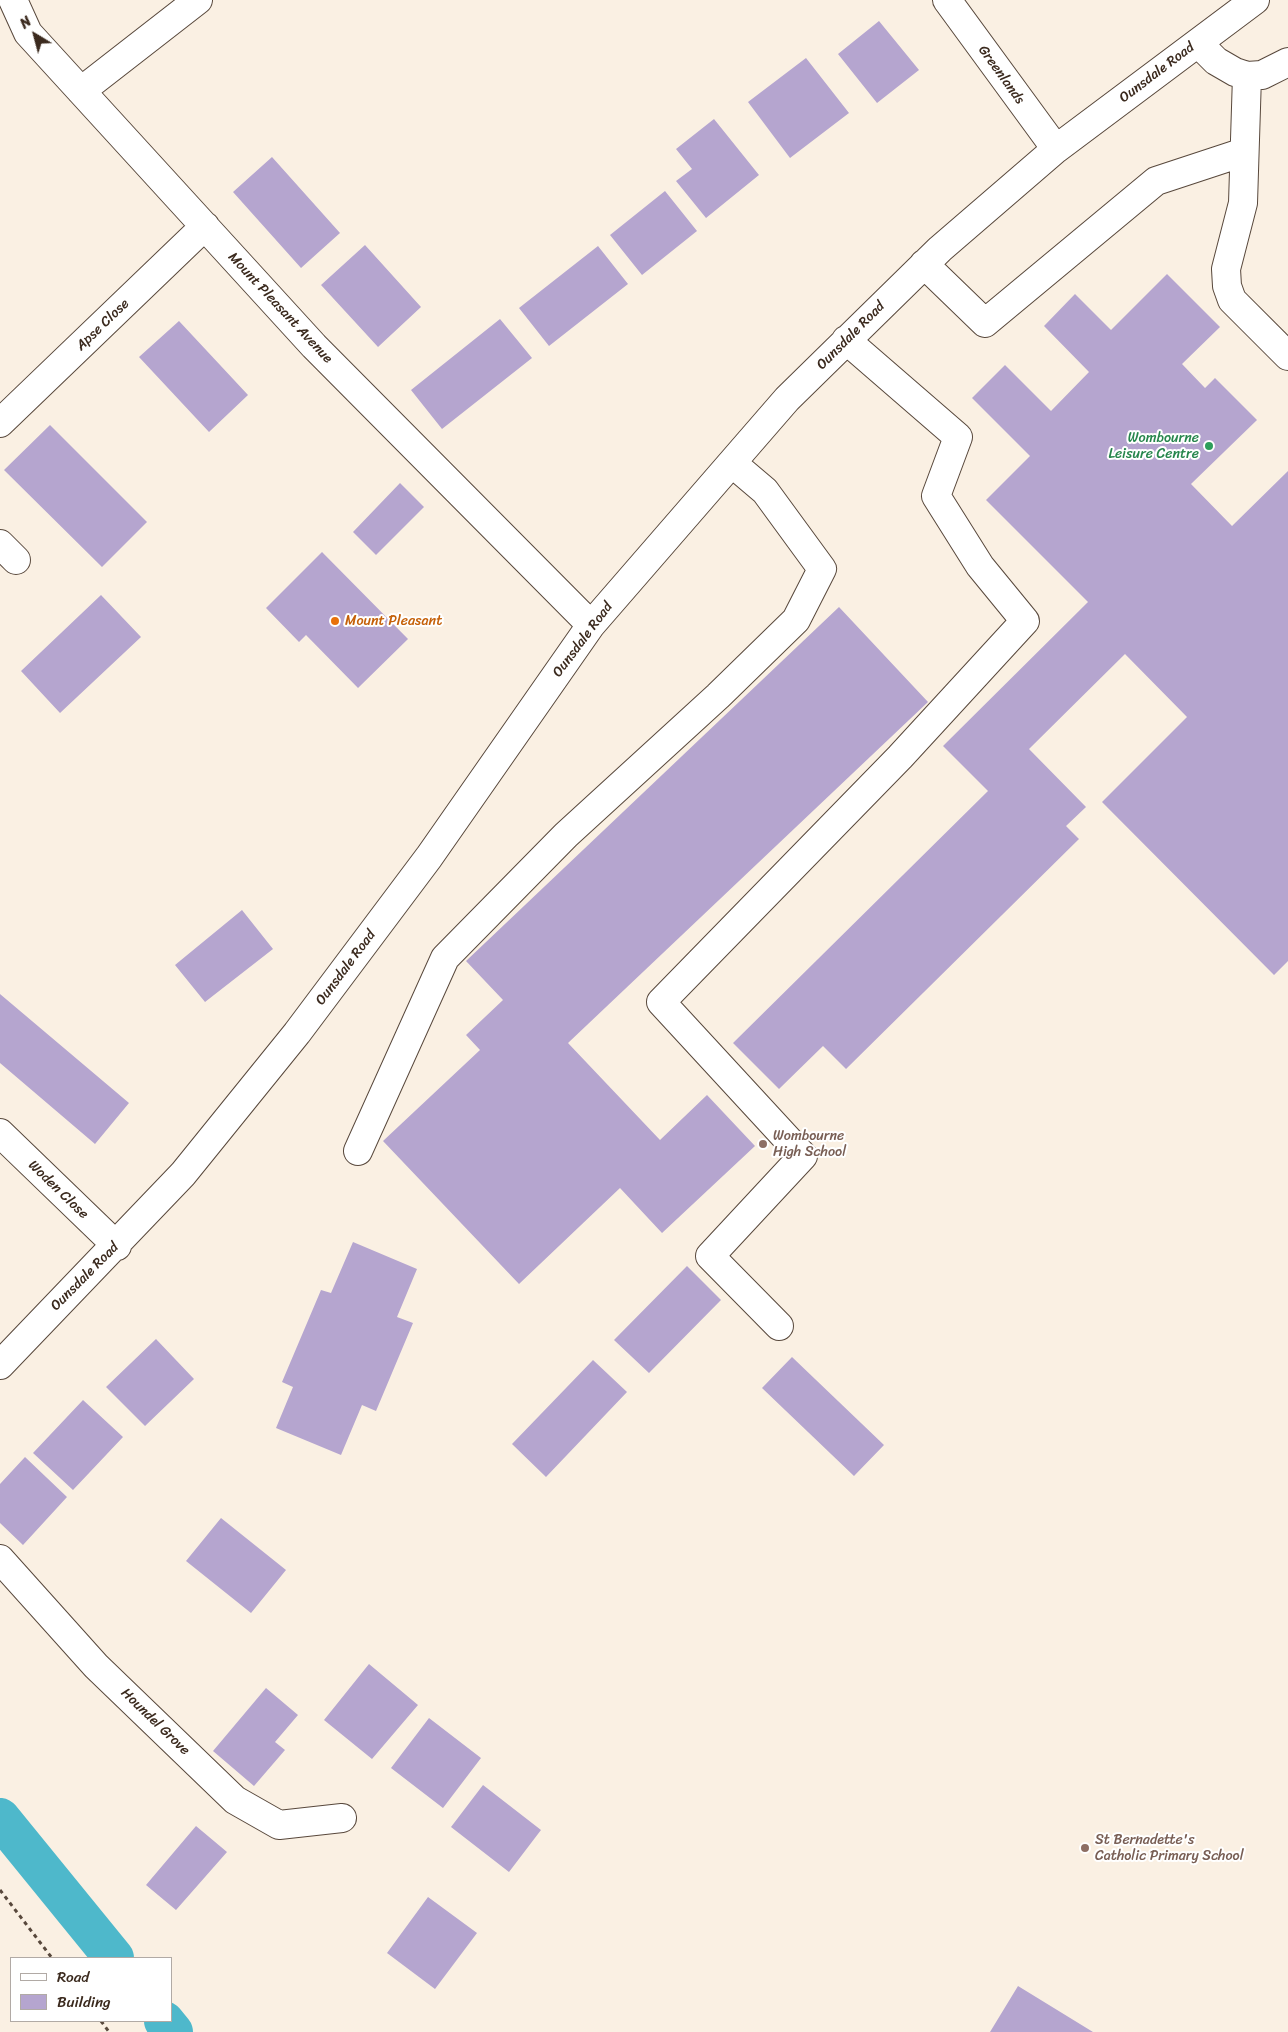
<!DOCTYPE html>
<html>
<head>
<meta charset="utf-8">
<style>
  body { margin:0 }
  #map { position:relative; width:1288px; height:2032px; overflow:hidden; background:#faf0e3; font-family:Sriracha,sans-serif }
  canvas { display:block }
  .legend { position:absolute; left:10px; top:1957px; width:162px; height:65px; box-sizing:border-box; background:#fff; border:1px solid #b1aaa5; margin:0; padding:6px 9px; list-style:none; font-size:15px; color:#3b2a1e }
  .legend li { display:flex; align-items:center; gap:10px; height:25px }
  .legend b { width:25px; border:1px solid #b1aaa5 }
  .north { position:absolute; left:10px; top:10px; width:50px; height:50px; -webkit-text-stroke:4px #fff; paint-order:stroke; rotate:323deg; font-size:14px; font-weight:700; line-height:20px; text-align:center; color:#3b2a1e }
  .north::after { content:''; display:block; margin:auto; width:18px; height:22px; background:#3b2a1e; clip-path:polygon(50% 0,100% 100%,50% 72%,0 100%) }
</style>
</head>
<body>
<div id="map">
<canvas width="1288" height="2032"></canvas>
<ul class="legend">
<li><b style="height:6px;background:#fff"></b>Road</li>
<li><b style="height:14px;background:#b5a5cf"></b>Building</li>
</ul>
<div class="north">N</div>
</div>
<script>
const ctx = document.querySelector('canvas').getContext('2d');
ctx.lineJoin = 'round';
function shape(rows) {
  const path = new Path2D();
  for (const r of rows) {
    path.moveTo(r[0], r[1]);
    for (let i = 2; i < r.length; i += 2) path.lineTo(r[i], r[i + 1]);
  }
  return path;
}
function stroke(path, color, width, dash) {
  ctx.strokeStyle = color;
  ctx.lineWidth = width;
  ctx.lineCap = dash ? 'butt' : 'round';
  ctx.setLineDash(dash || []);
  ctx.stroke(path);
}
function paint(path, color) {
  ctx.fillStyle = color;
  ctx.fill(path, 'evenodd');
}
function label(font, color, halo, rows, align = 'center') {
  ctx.font = font + ' Sriracha,sans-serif';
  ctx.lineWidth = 4;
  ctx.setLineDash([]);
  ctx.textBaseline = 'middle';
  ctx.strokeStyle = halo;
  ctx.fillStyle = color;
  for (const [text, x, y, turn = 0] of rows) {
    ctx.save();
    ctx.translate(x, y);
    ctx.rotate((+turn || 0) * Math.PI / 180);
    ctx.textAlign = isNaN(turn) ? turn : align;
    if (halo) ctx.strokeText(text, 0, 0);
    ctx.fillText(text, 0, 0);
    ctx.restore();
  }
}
const canal = shape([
  [0,1818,114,1958],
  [164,2021,173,2032]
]);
const building = shape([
  [879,21,919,70,877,103,838,54],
  [806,58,849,113,790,158,748,102],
  [714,119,759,175,706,218,676,181,692,169,676,149],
  [272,157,340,233,301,268,233,192],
  [665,191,697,231,642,275,610,235],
  [365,245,421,307,378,347,321,285],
  [598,246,628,284,549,346,519,308],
  [1167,274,1220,327,1182,364,1205,388,1215,378,1257,420,1191,484,1232,526,1288,471,1288,961,1274,975,1102,802,1187,717,1125,654,1029,749,1086,807,1066,826,1079,839,846,1069,823,1046,779,1089,733,1043,988,791,943,746,1088,602,986,500,1030,456,972,398,1005,365,1051,411,1089,372,1044,326,1075,294,1111,330],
  [500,319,532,358,442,429,411,390],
  [179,321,248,395,209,432,139,357],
  [50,425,147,522,102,567,4,470],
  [400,483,424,507,376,555,353,532],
  [322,552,408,639,358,688,306,635,299,642,266,608],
  [101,595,141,637,60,713,21,671],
  [839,607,928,702,568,1043,660,1140,707,1095,755,1146,662,1233,620,1188,519,1284,383,1141,480,1050,466,1035,503,1000,466,961],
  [242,910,273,949,205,1002,175,965],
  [0,994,129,1103,95,1144,0,1063],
  [353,1242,417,1269,397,1317,413,1323,376,1411,362,1405,341,1455,276,1428,293,1387,282,1382,321,1290,331,1293],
  [687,1266,721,1300,649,1373,614,1340],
  [156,1339,194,1379,145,1426,106,1387],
  [792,1357,884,1445,854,1476,762,1388],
  [593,1360,627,1392,546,1477,512,1444],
  [83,1400,123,1437,73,1490,33,1453],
  [25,1457,67,1497,23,1545,0,1523,0,1484],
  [221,1518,286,1570,251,1613,186,1561],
  [369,1664,418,1705,372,1759,324,1720],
  [266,1688,298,1715,275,1742,285,1750,254,1786,213,1751],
  [429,1718,481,1758,443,1808,391,1768],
  [483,1785,541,1830,509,1872,451,1827],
  [196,1826,227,1852,176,1910,146,1885],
  [428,1897,477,1933,435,1989,387,1953],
  [1018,1986,1093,2032,990,2032]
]);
const path = shape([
  [0,1890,52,1958],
  [101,2021,109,2032]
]);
const minor = shape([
  [13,0,28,33,81,91],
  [198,0,81,91,314,346,591,625],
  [947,0,1056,149],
  [1198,43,1216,61,1235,72,1247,76,1262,75,1288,62],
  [1247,76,1243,203,1226,269,1227,286,1232,300,1288,356],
  [924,264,985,323,1156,181,1244,152],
  [0,423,205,226],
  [0,544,16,560],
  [0,1133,117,1246],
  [358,1151,445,958,566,835,718,696,796,620,822,569,765,491,732,463],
  [779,1326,710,1256,803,1156,661,1002,900,757,1025,621,980,566,936,496,958,437,846,340],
  [0,1365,183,1174,297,1033,429,857,591,625,787,399,940,249,1056,149,1255,0],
  [0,1559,96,1666,235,1800,279,1825,342,1818]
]);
const markers = [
  [1209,446,5,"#2e9e5b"],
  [335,621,5,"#e8710a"],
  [763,1144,5,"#8d6e63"],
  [1085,1848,5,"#8d6e63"]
];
const streetNames = [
  ["Ounsdale Road",1157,73,-37],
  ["Greenlands",1001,75,54],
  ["Mount Pleasant Avenue",280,308,47],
  ["Apse Close",103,325,-44],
  ["Ounsdale Road",851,336,-45],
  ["Ounsdale Road",583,640,-53],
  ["Ounsdale Road",346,968,-53],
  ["Woden Close",58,1190,44],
  ["Ounsdale Road",85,1277,-45],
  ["Houndel Grove",155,1722,44]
];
const leisureNames = [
  ["Wombourne",1199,438],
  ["Leisure Centre",1199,454]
];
const foodNames = [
  ["Mount Pleasant",345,621]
];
const educationNames = [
  ["Wombourne",773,1136],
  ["High School",773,1152],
  ["St Bernadette's",1095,1840],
  ["Catholic Primary School",1095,1856]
];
stroke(canal, '#4eb8cb', 40);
paint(building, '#b5a5cf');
stroke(minor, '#58483c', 30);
stroke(path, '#58483c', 3, [4, 4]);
stroke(minor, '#fff', 28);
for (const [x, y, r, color] of markers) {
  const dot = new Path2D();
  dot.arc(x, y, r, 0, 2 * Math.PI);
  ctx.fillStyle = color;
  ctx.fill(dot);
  stroke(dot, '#fff', 2);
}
label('14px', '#3b2a1e', '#fff', streetNames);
label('14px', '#27864d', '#fff', leisureNames, 'right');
label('14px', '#c56008', '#fff', foodNames, 'left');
label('14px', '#785e54', '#fff', educationNames, 'left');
</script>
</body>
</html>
